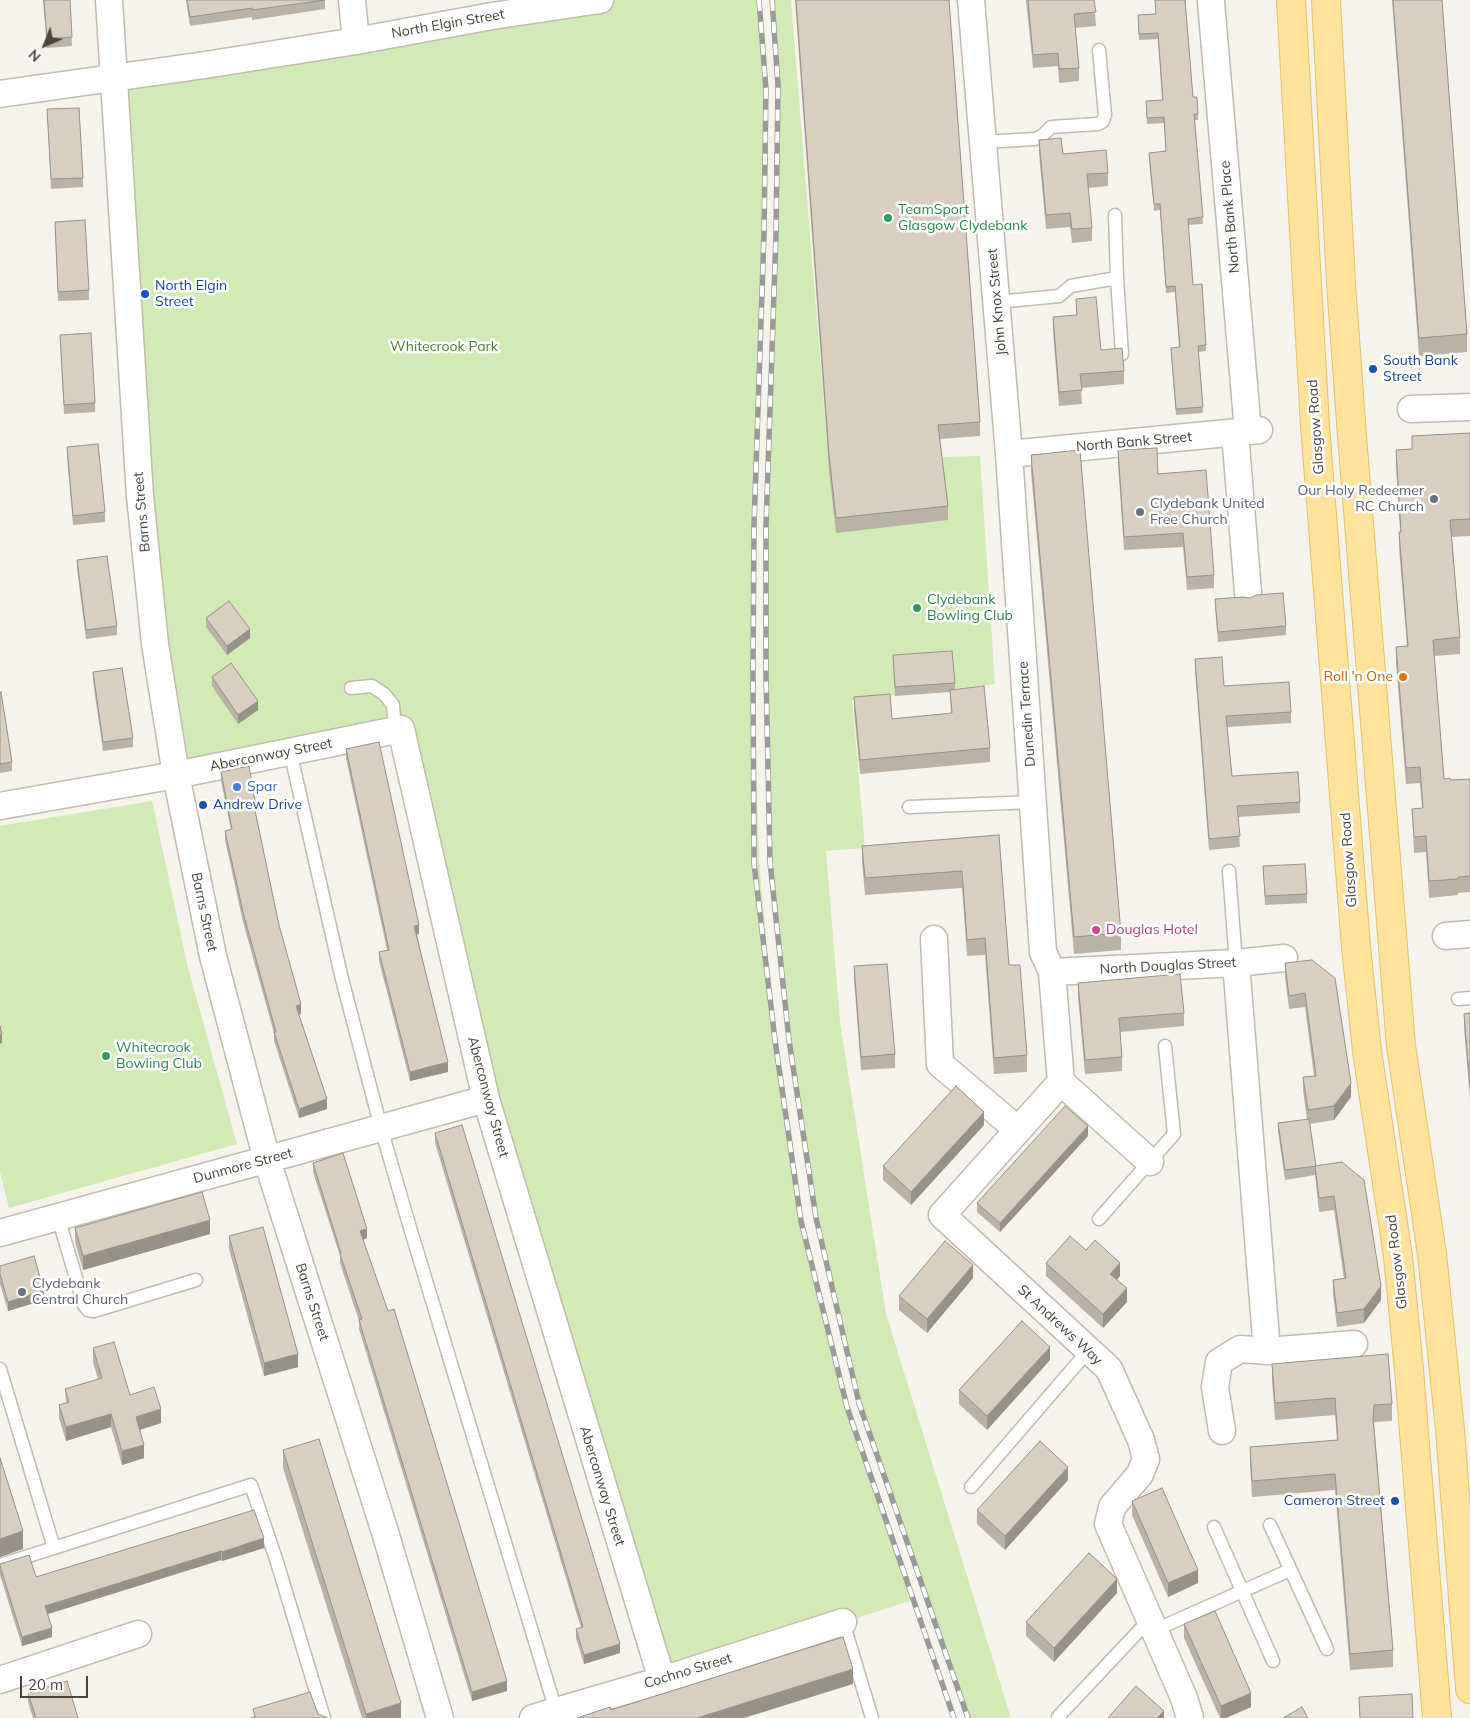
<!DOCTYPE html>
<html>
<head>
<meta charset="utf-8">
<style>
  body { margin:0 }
  #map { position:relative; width:1470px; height:1718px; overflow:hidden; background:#f6f3ec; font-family:Mulish,sans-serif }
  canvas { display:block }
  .north { position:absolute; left:20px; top:20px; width:50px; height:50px; -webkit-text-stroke:4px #fff; paint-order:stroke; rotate:224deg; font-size:14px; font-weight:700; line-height:20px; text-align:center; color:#4b4439 }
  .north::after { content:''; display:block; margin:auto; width:18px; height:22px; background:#4b4439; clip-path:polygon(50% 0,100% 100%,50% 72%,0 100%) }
  .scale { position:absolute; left:20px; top:1676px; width:68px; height:22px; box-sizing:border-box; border:2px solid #4b4439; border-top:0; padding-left:6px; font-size:15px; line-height:18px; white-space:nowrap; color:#4b4439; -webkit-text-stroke:4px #fff; paint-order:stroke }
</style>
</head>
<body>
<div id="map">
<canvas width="1470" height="1718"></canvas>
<div class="north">N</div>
<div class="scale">20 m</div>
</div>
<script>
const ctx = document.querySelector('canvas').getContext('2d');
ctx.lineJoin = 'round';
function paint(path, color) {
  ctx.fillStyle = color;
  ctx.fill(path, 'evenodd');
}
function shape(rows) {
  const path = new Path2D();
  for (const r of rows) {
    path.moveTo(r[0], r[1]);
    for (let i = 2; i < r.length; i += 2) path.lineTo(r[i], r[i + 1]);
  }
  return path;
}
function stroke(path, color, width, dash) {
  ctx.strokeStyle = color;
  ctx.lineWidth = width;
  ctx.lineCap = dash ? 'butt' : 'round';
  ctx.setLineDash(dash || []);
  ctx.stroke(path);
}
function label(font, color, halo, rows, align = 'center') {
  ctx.font = font + ' Mulish,sans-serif';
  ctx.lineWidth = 5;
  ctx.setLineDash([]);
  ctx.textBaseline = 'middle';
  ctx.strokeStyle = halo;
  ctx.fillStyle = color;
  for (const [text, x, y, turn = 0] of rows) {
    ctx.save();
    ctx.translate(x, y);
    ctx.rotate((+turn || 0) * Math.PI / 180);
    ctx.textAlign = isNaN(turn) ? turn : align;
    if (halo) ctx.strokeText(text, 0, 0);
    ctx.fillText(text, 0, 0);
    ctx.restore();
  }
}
const green = shape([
  [600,0,756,0,766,89,764,234,754,526,753,673,759,859,775,1040,801,1221,847,1407,913,1600,662,1680,574,1393,401,730,176,775,113,78],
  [772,0,791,0,829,469,941,457,980,456,995,684,852,700,865,848,826,851,840,1022,886,1314,1011,1718,968,1718,859,1403,816,1218,789,1040,770,862,766,674,766,526,776,234,778,85],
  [152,801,188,968,237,1144,9,1208,0,1172,0,826]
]);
const service = shape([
  [983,142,1035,139,1042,136,1051,127,1098,124,1103,121,1105,115,1099,50],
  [1117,278,1122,354],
  [997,302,1059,296,1071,286,1117,278,1115,215],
  [351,688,372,686,384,694,393,705,395,730],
  [290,751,342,979,381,1128,408,1221,556,1711],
  [909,807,1033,802],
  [1229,871,1236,963],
  [1458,999,1470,998],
  [58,1217,84,1305,88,1310,94,1311,196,1280],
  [1099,1219,1174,1134,1165,1046],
  [0,1369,54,1548],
  [971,1487,1088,1351],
  [1270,1525,1327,1649],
  [1214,1527,1273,1661],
  [0,1565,251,1485,276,1559,324,1718],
  [843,1622,872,1718],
  [1155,1630,1290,1570],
  [1058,1717,1150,1619]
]);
const minor = shape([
  [109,0,140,496,155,644,176,775,213,956,267,1160,385,1532,440,1718],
  [352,0,356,41],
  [971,0,1009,454,1043,952,1052,972,1061,1082,942,1215,1109,1369,1141,1440,1146,1459,1140,1474,1112,1507,1108,1524,1184,1698,1190,1718],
  [1211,2,1248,431],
  [0,94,205,65,356,41,492,16,600,0],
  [1411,409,1470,407],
  [1235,433,1248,592],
  [1009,454,1259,430],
  [0,806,176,775,401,729,486,1099,662,1680],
  [1446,936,1470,934],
  [934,939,940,1064,1018,1130],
  [1236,963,1267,1351],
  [1052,972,1236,963,1284,958],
  [1061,1082,1150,1162],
  [0,1233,486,1099],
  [1222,1431,1215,1387,1219,1362,1240,1349,1267,1351,1354,1344],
  [0,1680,138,1634],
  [533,1718,662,1680,843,1622]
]);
const primary = shape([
  [1291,0,1315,426,1356,947,1367,1051,1398,1256,1409,1370,1437,1718],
  [1326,0,1341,283,1352,436,1401,1046,1432,1254,1450,1430,1470,1689]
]);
const rail = shape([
  [759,0,766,89,764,234,754,526,753,673,754,863,775,1040,801,1221,847,1407,954,1718],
  [772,0,778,85,776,234,766,526,766,674,770,862,789,1040,816,1218,859,1403,968,1718]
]);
const wall = shape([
  [43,0,70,0,72,46,47,48],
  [186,0,325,0,325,9,252,20,252,17,190,26],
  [795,0,949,0,980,422,980,436,940,439,948,506,948,520,836,533,829,470],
  [1026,0,1094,0,1096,26,1075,28,1079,68,1079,81,1059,83,1058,66,1033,68],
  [1155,0,1185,0,1193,97,1198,114,1198,120,1195,120,1203,224,1188,225,1193,285,1206,345,1206,351,1198,352,1203,413,1176,415,1171,354,1171,348,1179,347,1175,292,1166,293,1160,210,1154,211,1149,159,1149,153,1166,151,1164,123,1147,124,1146,107,1146,101,1162,100,1158,39,1139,40,1138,22,1138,15,1156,14],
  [1392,0,1442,0,1467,334,1467,352,1419,356],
  [47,109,83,178,83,187,51,189],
  [1039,140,1063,154,1108,173,1108,186,1088,188,1092,228,1092,241,1072,243,1070,227,1046,229,1039,154],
  [55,222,89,290,89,300,58,301],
  [1076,299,1101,350,1124,371,1124,384,1081,388,1082,404,1059,406,1053,331,1053,317,1076,315],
  [60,335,95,403,95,412,64,414],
  [1470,433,1470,536,1452,537,1460,637,1460,654,1434,656,1444,779,1450,780,1470,779,1470,892,1458,893,1458,895,1429,898,1426,852,1414,853,1412,809,1422,808,1420,783,1406,784,1396,663,1396,647,1407,646,1399,548,1399,532,1400,532,1396,466,1396,450,1412,449,1412,436],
  [67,447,105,512,105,522,73,525,67,456],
  [1118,450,1158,474,1214,575,1214,588,1187,590,1183,547,1124,550,1118,464],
  [1031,455,1121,933,1121,950,1074,954,1031,472],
  [77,560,117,626,117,635,86,639,77,569],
  [1250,598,1286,626,1286,635,1218,642,1215,608,1215,599],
  [206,618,250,638,227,655,206,627],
  [893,655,955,683,955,689,990,748,990,762,860,774,854,711,854,697,892,719,951,713,950,692,895,696],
  [1195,659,1224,686,1291,712,1291,723,1227,727,1232,776,1300,802,1300,813,1238,817,1240,847,1209,850,1195,670],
  [93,672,133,738,133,747,103,751,93,681],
  [212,677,258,710,238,724,212,686],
  [0,693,12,762,12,771,0,773],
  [346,749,419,934,417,934,448,1072,410,1081,379,961,379,952,387,950,346,758],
  [221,772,255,801,255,810,279,925,301,1014,299,1014,327,1109,299,1118,274,1041,274,1033,243,922,225,840,225,831,231,830,221,781],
  [999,835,1009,965,1027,1055,1027,1072,994,1074,985,955,967,956,962,888,865,895,862,862,862,846],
  [1263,866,1307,894,1307,903,1265,905],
  [1312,960,1351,1097,1334,1120,1310,1124,1316,1166,1342,1162,1381,1300,1364,1323,1337,1327,1333,1294,1333,1280,1344,1279,1334,1210,1319,1212,1315,1175,1285,1180,1278,1132,1278,1123,1307,1119,1303,1091,1303,1077,1314,1076,1305,1007,1289,1009,1285,977,1285,963],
  [854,966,895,1054,895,1068,861,1070,854,980],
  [1078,983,1184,1013,1184,1026,1120,1032,1122,1057,1122,1071,1085,1074,1078,997],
  [1470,1013,1470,1100,1464,1028,1464,1014],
  [984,1125,911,1205,883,1180,883,1166],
  [435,1133,620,1653,584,1664,576,1638,576,1629,581,1628,435,1143],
  [1088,1136,1000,1232,977,1212,977,1203],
  [313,1163,367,1238,363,1240,507,1691,472,1701,359,1329,359,1321,340,1263,340,1256,313,1172],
  [75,1228,210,1234,83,1270,75,1242],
  [229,1236,298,1367,264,1376,229,1249],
  [1086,1250,1120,1276,1117,1280,1127,1302,1103,1328,1046,1276,1046,1263],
  [0,1266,44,1300,8,1311,0,1284],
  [973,1278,927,1333,899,1310,899,1296],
  [93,1348,130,1395,161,1423,140,1430,144,1458,122,1465,111,1427,66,1441,59,1418,59,1405,66,1403,65,1389,98,1379,93,1362],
  [1050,1360,987,1430,959,1404,959,1390],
  [1272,1364,1392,1404,1392,1421,1374,1422,1393,1650,1393,1667,1350,1670,1335,1490,1252,1497,1250,1464,1250,1447,1337,1440,1335,1415,1275,1420,1272,1380],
  [283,1450,401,1718,362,1718,283,1468],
  [1068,1480,1005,1550,977,1524,977,1510],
  [1132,1501,1198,1583,1168,1597,1132,1515],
  [254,1510,264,1548,222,1561,221,1560,47,1614,52,1637,22,1646,0,1575,0,1564,36,1577],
  [1117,1593,1054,1662,1026,1636,1026,1622],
  [1184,1624,1251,1707,1226,1718,1220,1718,1184,1638],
  [28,1693,78,1718,33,1718,28,1702]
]);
const shadedWall = shape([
  [250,629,250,638,227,655,227,646],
  [258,701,258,710,238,724,238,715],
  [419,925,419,934,414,935,414,926],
  [301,1004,301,1014,296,1015,296,1006],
  [2,1034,2,1043,0,1044,0,1035],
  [448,1062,448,1072,410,1081,410,1072],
  [1351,1083,1351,1097,1334,1120,1334,1106],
  [327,1099,327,1109,299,1118,299,1109],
  [984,1112,984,1125,911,1205,911,1192],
  [1088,1126,1088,1136,1000,1232,1000,1223],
  [210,1220,210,1234,83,1270,83,1256],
  [367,1229,367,1238,360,1241,360,1231],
  [1120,1263,1120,1276,1110,1287,1110,1274],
  [973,1265,973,1278,927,1333,927,1319],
  [1381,1286,1381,1300,1364,1323,1364,1309],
  [1127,1288,1127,1302,1103,1328,1103,1314],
  [44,1291,44,1300,8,1311,8,1302],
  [1050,1347,1050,1360,987,1430,987,1416],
  [298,1354,298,1367,264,1376,264,1363],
  [161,1409,161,1423,136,1431,136,1417],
  [111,1414,111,1427,66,1441,66,1427],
  [144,1445,144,1458,122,1465,122,1451],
  [1068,1467,1068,1480,1005,1550,1005,1536],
  [23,1531,23,1549,0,1557,0,1539],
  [264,1538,264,1548,222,1561,222,1552],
  [221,1551,221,1560,45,1615,45,1606],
  [1198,1570,1198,1583,1168,1597,1168,1583],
  [1117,1579,1117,1593,1054,1662,1054,1648],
  [52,1628,52,1637,22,1646,22,1637],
  [620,1644,620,1653,584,1664,584,1655],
  [853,1669,853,1684,744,1718,697,1718],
  [507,1681,507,1691,472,1701,472,1692],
  [1251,1693,1251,1707,1226,1718,1221,1718,1221,1706],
  [401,1703,401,1718,366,1718,366,1714],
  [1164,1711,1164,1718,1157,1718]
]);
const building = shape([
  [44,0,70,0,72,37,47,39,44,0],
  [187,0,325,0,252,10,252,8,190,17,187,0],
  [796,0,949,0,980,422,938,425,948,506,836,518,829,455,796,0],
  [1028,0,1094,0,1096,12,1074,14,1079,68,1059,69,1058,53,1033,55,1028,0],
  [1155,0,1185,0,1193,97,1197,97,1198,114,1194,114,1203,217,1188,219,1193,285,1202,284,1206,345,1198,346,1203,407,1176,409,1171,348,1180,347,1175,286,1166,287,1160,204,1154,204,1149,153,1166,151,1164,117,1147,118,1146,101,1163,100,1158,33,1139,34,1138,15,1156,14,1155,0],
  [1393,0,1442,0,1467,334,1419,338,1393,0],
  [79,108,83,178,51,179,47,109,79,108],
  [1061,138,1063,154,1106,150,1108,173,1087,174,1092,228,1072,229,1070,213,1046,215,1039,140,1061,138],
  [85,220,89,290,58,292,55,222,85,220],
  [1096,297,1101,350,1122,348,1124,371,1080,374,1082,390,1059,392,1053,317,1077,315,1076,299,1096,297],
  [91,333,95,403,64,405,60,335,91,333],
  [1470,433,1470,519,1450,520,1460,637,1433,640,1444,779,1450,778,1450,780,1470,779,1470,876,1458,877,1458,879,1429,881,1426,836,1414,837,1412,809,1423,808,1420,767,1406,768,1396,647,1408,646,1399,532,1401,532,1396,450,1412,449,1412,436,1470,433],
  [98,444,105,512,73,516,67,447,98,444],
  [1157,448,1158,474,1206,470,1214,575,1187,577,1183,533,1124,537,1118,450,1157,448],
  [1080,450,1121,933,1074,937,1031,455,1080,450],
  [107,556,117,626,86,630,77,560,107,556],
  [1283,593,1286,626,1218,632,1215,599,1243,597,1250,598,1256,595,1283,593],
  [229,601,250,629,227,646,206,618,229,601],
  [952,651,955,683,895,687,893,655,952,651],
  [1222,657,1224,686,1289,682,1291,712,1226,716,1232,776,1298,772,1300,802,1237,806,1240,836,1209,839,1195,659,1222,657],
  [231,663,258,701,238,715,212,677,231,663],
  [122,668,133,738,103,742,93,672,122,668],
  [984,686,990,748,860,760,854,697,890,694,892,719,952,713,950,690,984,686],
  [1,692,12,762,0,764,0,693,1,692],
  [379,742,419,925,414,926,448,1062,410,1072,379,952,389,950,346,749,379,742],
  [249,766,255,801,253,801,279,925,301,1004,296,1006,327,1099,299,1109,274,1032,276,1032,243,912,225,831,232,829,221,772,249,766],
  [999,835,1009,965,1020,965,1027,1055,994,1058,985,938,967,940,962,871,865,878,862,846,999,835],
  [1305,864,1307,894,1265,896,1263,866,1305,864],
  [1312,960,1335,978,1351,1083,1334,1106,1308,1110,1303,1077,1316,1076,1305,993,1289,996,1285,963,1312,960],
  [887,964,895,1054,861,1057,854,966,887,964],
  [1180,974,1184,1013,1119,1018,1122,1057,1085,1060,1078,983,1180,974],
  [1470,1013,1470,1086,1464,1014,1470,1013],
  [0,1026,2,1034,0,1035,0,1026],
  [956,1086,984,1112,911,1192,883,1166,956,1086],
  [1065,1106,1088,1126,1000,1223,977,1203,1065,1106],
  [1309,1119,1316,1166,1285,1170,1278,1123,1309,1119],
  [462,1125,620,1644,584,1655,576,1629,583,1627,435,1133,462,1125],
  [343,1153,367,1229,360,1231,388,1311,394,1309,507,1681,472,1692,359,1320,362,1319,340,1254,341,1253,313,1163,343,1153],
  [1342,1162,1364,1180,1381,1286,1364,1309,1337,1313,1333,1280,1346,1278,1334,1196,1319,1198,1315,1166,1342,1162],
  [202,1192,210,1220,83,1256,75,1228,202,1192],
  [263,1227,298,1354,264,1363,229,1236,263,1227],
  [1070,1236,1086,1250,1095,1240,1120,1263,1110,1274,1127,1288,1103,1314,1046,1263,1070,1236],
  [945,1241,973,1265,927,1319,899,1296,945,1241],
  [34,1256,44,1291,8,1302,0,1274,0,1266,34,1256],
  [1022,1321,1050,1347,987,1416,959,1390,1022,1321],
  [114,1342,130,1395,154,1387,161,1409,136,1417,144,1445,122,1451,111,1414,66,1427,59,1405,69,1402,65,1389,102,1378,93,1348,114,1342],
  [1388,1354,1392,1404,1374,1405,1373,1419,1393,1650,1350,1654,1335,1474,1252,1481,1250,1447,1338,1440,1335,1398,1275,1403,1272,1364,1388,1354],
  [319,1439,401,1703,366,1714,283,1450,319,1439],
  [1040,1441,1068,1467,1005,1536,977,1510,1040,1441],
  [0,1458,23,1531,0,1539,0,1458],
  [1162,1488,1198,1570,1168,1583,1132,1501,1162,1488],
  [254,1510,264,1538,222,1552,221,1551,45,1606,52,1628,22,1637,0,1566,0,1564,29,1555,36,1577,254,1510],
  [1089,1553,1117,1579,1054,1648,1026,1622,1089,1553],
  [1215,1611,1251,1693,1221,1706,1184,1624,1215,1611],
  [843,1637,853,1669,697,1718,577,1718,610,1707,611,1710,843,1637],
  [67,1681,78,1718,36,1718,28,1693,67,1681],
  [1136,1686,1164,1711,1157,1718,1108,1718,1136,1686],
  [310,1692,318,1714,326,1717,327,1718,251,1718,255,1717,253,1709,310,1692],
  [1412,1694,1413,1718,1360,1718,1359,1697,1412,1694],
  [1302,1707,1308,1718,1283,1718,1302,1707]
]);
const markers = [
  [888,218,5,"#2e9e5b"],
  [145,294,5,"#1a4fb4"],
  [1373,369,5,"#1a4fb4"],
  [1434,499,5,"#6b7280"],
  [1140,512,5,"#6b7280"],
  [917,608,5,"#2e9e5b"],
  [1403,677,5,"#e8710a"],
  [237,787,5,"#3f7fe0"],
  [203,805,5,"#1a4fb4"],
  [1096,930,5,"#d1479c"],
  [106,1056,5,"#2e9e5b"],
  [22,1292,5,"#6b7280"],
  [1395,1501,5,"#1a4fb4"]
];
const streetNames = [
  ["North Elgin Street",448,24,-10],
  ["North Bank Place",1230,217,-95],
  ["John Knox Street",997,302,-95],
  ["Glasgow Road",1316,427,-94],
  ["North Bank Street",1134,442,-5],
  ["Barns Street",142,512,-95],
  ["Dunedin Terrace",1027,714,-94],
  ["Aberconway Street",271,755,-11],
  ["Glasgow Road",1349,860,-94],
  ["Barns Street",204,912,78],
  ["North Douglas Street",1168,966,-3],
  ["Aberconway Street",488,1097,75],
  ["Dunmore Street",243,1166,-15],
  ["Glasgow Road",1397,1262,-97],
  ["Barns Street",312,1302,72],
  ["St Andrews Way",1060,1325,43],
  ["Aberconway Street",602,1486,73],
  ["Cochno Street",688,1671,-17]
];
const leisureNames = [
  ["TeamSport",898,210],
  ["Glasgow Clydebank",898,226],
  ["Clydebank",927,600],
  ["Bowling Club",927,616],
  ["Whitecrook",116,1048],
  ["Bowling Club",116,1064]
];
const transitNames = [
  ["North Elgin",155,286],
  ["Street",155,302],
  ["South Bank",1383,361],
  ["Street",1383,377],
  ["Andrew Drive",213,805],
  ["Cameron Street",1385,1501,"right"]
];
const parkNames = [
  ["Whitecrook Park",444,347]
];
const worshipNames = [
  ["Our Holy Redeemer",1424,491,"right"],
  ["RC Church",1424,507,"right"],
  ["Clydebank United",1150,504],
  ["Free Church",1150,520],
  ["Clydebank",32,1284],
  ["Central Church",32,1300]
];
const foodNames = [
  ["Roll 'n One",1393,677]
];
const shopNames = [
  ["Spar",247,787]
];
const hotelNames = [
  ["Douglas Hotel",1106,930]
];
paint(green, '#d2eab5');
stroke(service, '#c2bbae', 15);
stroke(minor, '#c2bbae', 29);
stroke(primary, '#e6c16a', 30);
stroke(service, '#fff', 12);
stroke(minor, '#fff', 26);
stroke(primary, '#ffe39c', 28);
stroke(rail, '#9a9a9a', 5.5);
stroke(rail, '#fff', 4, [11]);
paint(wall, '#bab2a6');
paint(shadedWall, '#979187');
paint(building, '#d8cfc1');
stroke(building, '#979187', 1);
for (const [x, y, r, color] of markers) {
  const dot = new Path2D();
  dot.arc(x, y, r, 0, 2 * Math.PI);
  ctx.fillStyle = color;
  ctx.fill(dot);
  stroke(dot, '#fff', 2);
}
label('14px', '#4b4439', '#fff', streetNames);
label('14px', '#27864d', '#fff', leisureNames, 'left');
label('14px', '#164399', '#fff', transitNames, 'left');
label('14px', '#4a7f2a', '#fff', parkNames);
label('14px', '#5b616d', '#fff', worshipNames, 'left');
label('14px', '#c56008', '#fff', foodNames, 'right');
label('14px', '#366cbe', '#fff', shopNames, 'left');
label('14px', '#b23c85', '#fff', hotelNames, 'left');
</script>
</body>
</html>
